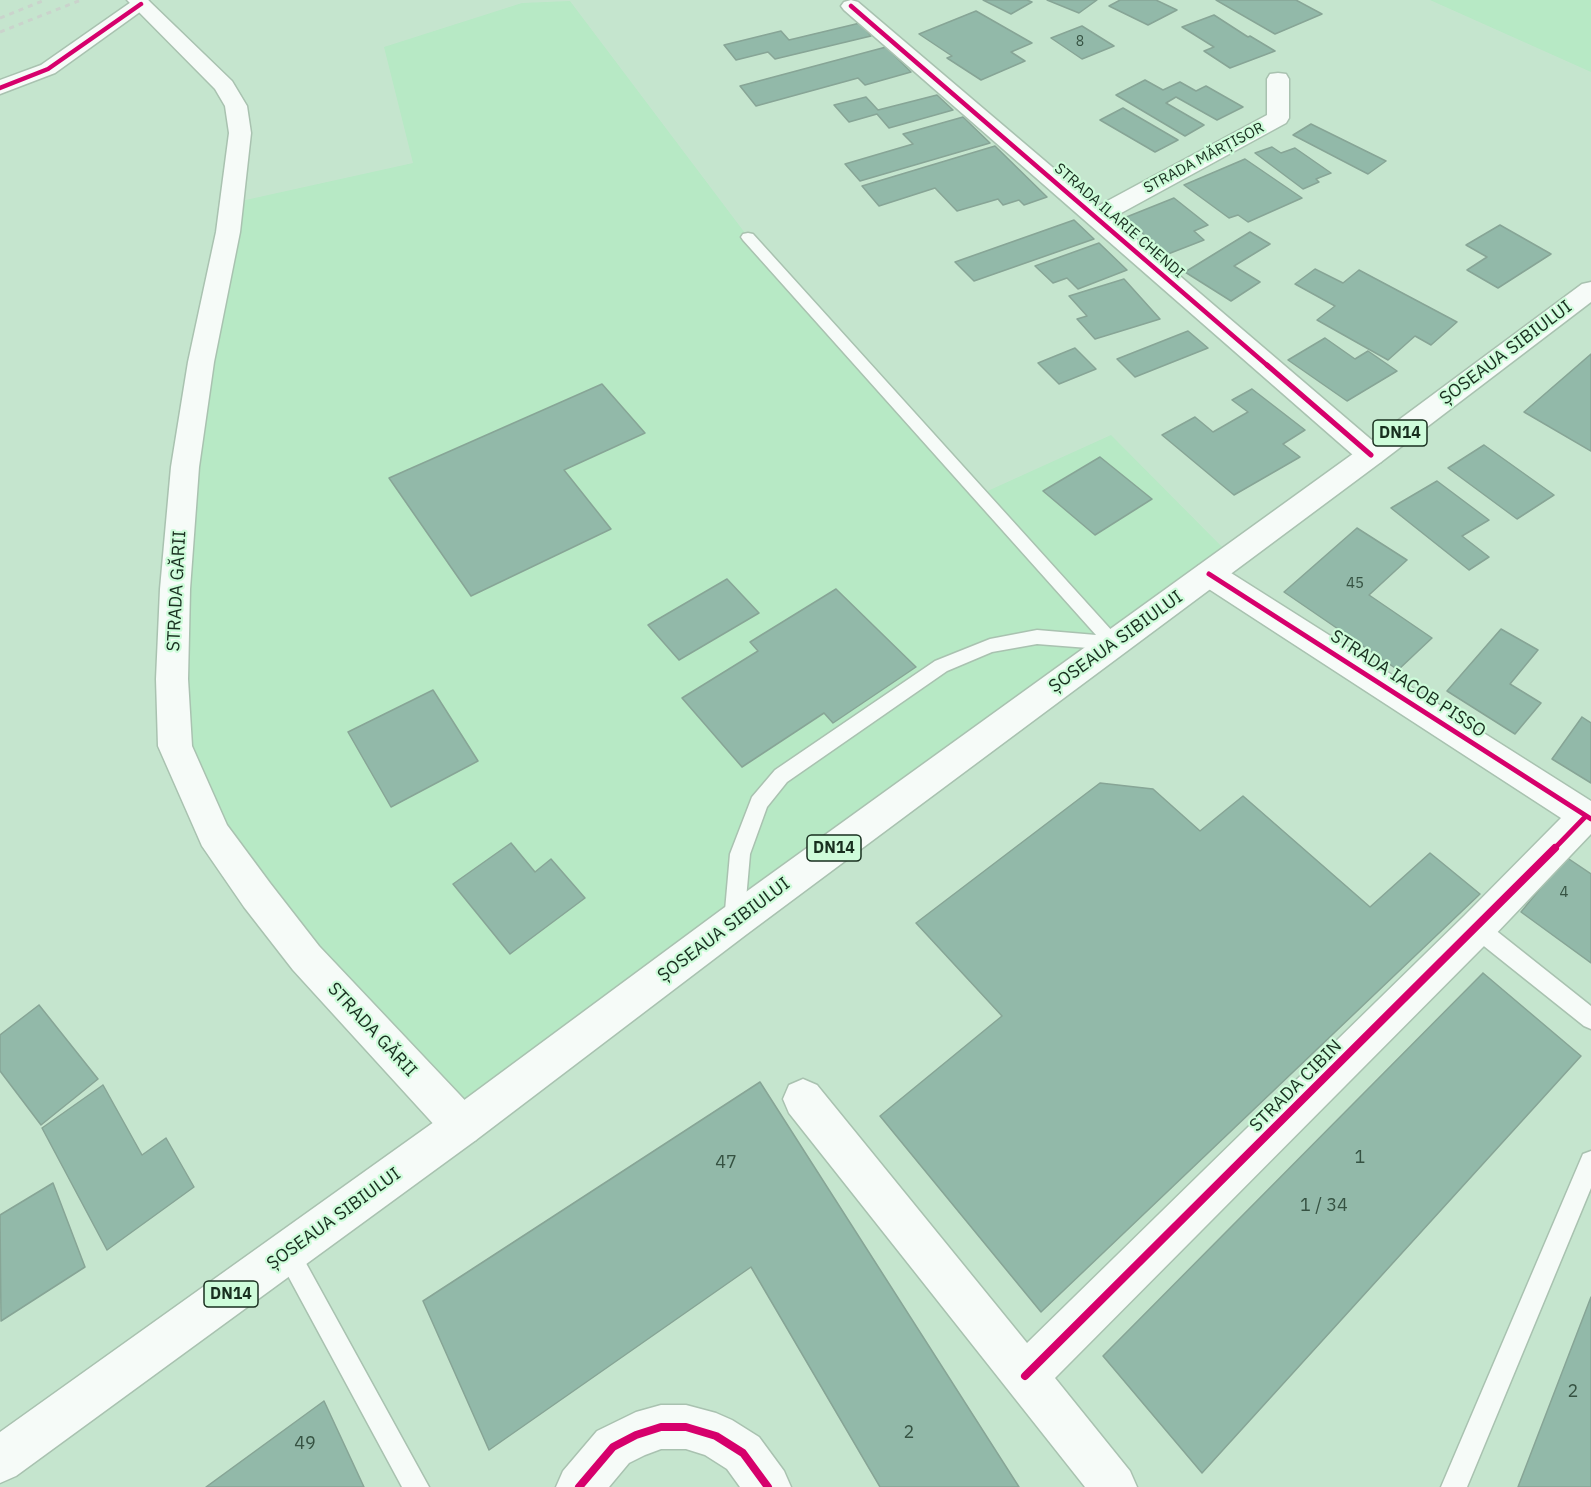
<!DOCTYPE html>
<html>
<head>
<meta charset="utf-8">
<style>
  body { margin:0 }
  canvas { display:block; background:#c5e5ce }
</style>
</head>
<body>
<canvas width="1591" height="1487"></canvas>
<script>
const ctx = document.querySelector('canvas').getContext('2d');
ctx.lineJoin = 'round';
function paint(path, color) {
  ctx.fillStyle = color;
  ctx.fill(path, 'evenodd');
}
function shape(rows) {
  const path = new Path2D();
  for (const r of rows) {
    path.moveTo(r[0], r[1]);
    for (let i = 2; i < r.length; i += 2) path.lineTo(r[i], r[i + 1]);
  }
  return path;
}
function stroke(path, color, width, dash) {
  ctx.strokeStyle = color;
  ctx.lineWidth = width;
  ctx.lineCap = dash ? 'butt' : 'round';
  ctx.setLineDash(dash || []);
  ctx.stroke(path);
}
function label(font, color, halo, rows, align = 'center') {
  ctx.font = font + ' "IBM Plex Sans",sans-serif';
  ctx.lineWidth = 4.5;
  ctx.setLineDash([]);
  ctx.textBaseline = 'middle';
  ctx.strokeStyle = halo;
  ctx.fillStyle = color;
  for (const [text, x, y, turn = 0] of rows) {
    ctx.save();
    ctx.translate(x, y);
    ctx.rotate((+turn || 0) * Math.PI / 180);
    ctx.textAlign = isNaN(turn) ? turn : align;
    if (halo) ctx.strokeText(text, 0, 0);
    ctx.fillText(text, 0, 0);
    ctx.restore();
  }
}
const built = shape([
  [1430,0,1591,0,1591,72],
  [570,1,748,237,981,494,1111,435,1232,557,462,1126,214,835,172,679,232,203,413,163,384,47,522,3]
]);
const building = shape([
  [983,0,1027,0,1032,2,1011,14,983,0],
  [1047,0,1097,0,1079,13,1047,0],
  [1120,0,1156,0,1177,10,1148,25,1109,6,1120,0],
  [1216,0,1296,0,1322,14,1275,34,1216,0],
  [976,11,1032,43,1011,52,1025,61,981,80,947,58,952,56,919,34,976,11],
  [1214,15,1248,37,1250,36,1275,51,1230,68,1204,51,1214,47,1182,27,1214,15],
  [860,23,871,36,775,59,768,52,736,60,724,45,781,31,789,40,860,23],
  [1082,26,1114,46,1082,59,1051,38,1082,26],
  [886,47,911,72,865,85,858,78,756,106,740,86,886,47],
  [1145,80,1163,90,1180,82,1196,91,1206,86,1243,107,1217,120,1176,97,1166,103,1204,125,1185,136,1116,95,1145,80],
  [937,95,953,110,889,128,877,114,849,122,834,105,866,97,878,110,937,95],
  [1123,108,1178,140,1155,152,1100,120,1123,108],
  [963,117,990,143,860,181,845,164,913,144,903,134,963,117],
  [1311,124,1386,161,1368,174,1293,135,1311,124],
  [995,146,1047,197,1024,205,1019,200,1003,205,998,199,957,211,935,188,879,206,862,186,995,146],
  [1272,147,1281,153,1295,148,1331,173,1316,179,1319,182,1303,189,1255,153,1272,147],
  [1245,159,1302,198,1248,222,1238,215,1229,218,1184,185,1245,159],
  [1174,198,1208,225,1194,231,1204,240,1168,254,1124,218,1174,198],
  [1074,220,1094,239,974,281,955,262,1074,220],
  [1500,225,1551,254,1498,288,1467,270,1487,257,1466,245,1500,225],
  [1250,232,1270,244,1234,266,1260,282,1231,301,1185,272,1250,232],
  [1099,243,1127,270,1078,289,1067,278,1053,283,1035,266,1099,243],
  [1315,269,1343,283,1359,270,1457,322,1431,345,1415,336,1388,360,1317,320,1335,306,1295,284,1315,269],
  [1124,279,1160,319,1095,339,1077,319,1087,316,1069,296,1124,279],
  [1188,331,1208,348,1135,377,1117,359,1188,331],
  [1325,338,1355,359,1368,351,1397,371,1347,401,1288,360,1325,338],
  [1075,348,1096,369,1059,384,1038,363,1075,348],
  [1591,354,1591,451,1524,412,1591,354],
  [602,384,645,433,564,470,611,529,471,596,389,478,602,384],
  [1252,389,1305,430,1283,444,1300,457,1234,495,1162,435,1195,417,1213,432,1248,412,1232,400,1252,389],
  [1484,445,1554,495,1517,519,1448,468,1484,445],
  [1100,457,1152,499,1095,535,1043,491,1100,457],
  [1437,481,1489,520,1462,536,1489,557,1469,570,1391,508,1437,481],
  [1357,528,1407,560,1369,595,1432,638,1398,670,1284,592,1357,528],
  [727,579,759,613,679,660,648,625,727,579],
  [836,589,916,667,833,723,824,713,742,767,682,698,758,651,750,642,836,589],
  [1501,629,1538,650,1510,684,1541,703,1515,734,1447,691,1501,629],
  [433,690,478,761,391,807,348,732,433,690],
  [1582,717,1591,723,1591,783,1552,759,1582,717],
  [1100,783,1153,789,1200,831,1243,796,1370,907,1430,853,1480,894,1041,1312,880,1116,1002,1016,916,923,1100,783],
  [511,843,535,872,551,859,585,898,510,954,453,884,511,843],
  [1566,857,1591,874,1591,963,1521,912,1566,857],
  [1483,973,1581,1056,1202,1473,1103,1356,1483,973],
  [39,1005,98,1079,41,1125,0,1071,0,1035,39,1005],
  [760,1082,1019,1487,880,1487,751,1267,489,1450,423,1301,760,1082],
  [103,1085,142,1155,166,1138,194,1187,107,1250,42,1128,103,1085],
  [53,1183,85,1267,1,1321,0,1215,53,1183],
  [1591,1297,1591,1487,1518,1487,1591,1297],
  [324,1401,364,1487,206,1487,324,1401]
]);
const lane = shape([
  [748,233,753,234,1123,643,1120,648,1114,650,1037,644,992,652,947,671,787,782,767,807,750,854,744,922,741,928,734,931,727,928,724,922,730,854,752,797,775,770,935,661,990,639,1037,630,1096,635,743,240,741,237,743,234,748,233],
  [1477,919,1484,921,1591,1006,1591,1029,1584,1026,1470,935,1467,928,1470,921,1477,919],
  [1591,1151,1591,1188,1467,1487,1441,1487,1583,1154,1591,1151],
  [288,1242,296,1245,429,1487,402,1487,280,1261,277,1253,280,1245,288,1242]
]);
const street = shape([
  [134,0,148,0,151,4,55,73,0,94,0,80,41,65,134,0],
  [851,0,858,2,1098,206,1267,115,1267,79,1270,74,1278,73,1286,74,1289,79,1289,118,1286,123,1112,218,1381,448,1385,455,1381,462,1371,465,1361,462,844,10,841,6,844,2,851,0],
  [1209,562,1220,566,1591,801,1591,834,1490,940,1055,1378,1130,1471,1137,1487,1085,1487,789,1113,783,1099,789,1085,803,1079,817,1085,1027,1343,1464,916,1561,818,1198,582,1194,574,1198,566,1209,562],
  [661,1405,686,1405,716,1413,732,1420,759,1437,784,1471,791,1487,740,1487,727,1469,705,1455,686,1449,661,1449,645,1455,629,1463,609,1487,556,1487,563,1471,597,1431,636,1412,661,1405]
]);
const secondary = shape([
  [127,0,148,0,232,81,247,106,251,133,240,232,214,362,199,467,190,589,188,679,192,746,227,825,270,883,319,946,476,1112,482,1126,476,1140,462,1146,448,1140,293,970,244,907,202,846,158,746,156,679,160,589,171,467,188,362,216,232,229,133,225,106,215,89,127,0]
]);
const primary = shape([
  [1591,282,1591,302,1381,462,747,934,476,1140,16,1476,0,1483,0,1432,448,1112,721,910,1361,448,1582,284,1591,282]
]);
const rail = shape([
  [0,18,45,0],
  [0,32,81,0]
]);
const cyclewayFar2 = shape([
  [851,6,1268,366],
  [0,88,48,69,141,4]
]);
const cyclewayFar1 = shape([
  [1267,365,1371,455],
  [1209,574,1591,819],
  [1553,850,1586,816]
]);
const cycleway = shape([
  [1025,1376,1555,848],
  [579,1487,613,1447,636,1435,661,1427,686,1427,716,1436,743,1453,768,1487]
]);
const farNumbernames = [
  ["8",1080,42]
];
const farStreetnames = [
  ["STRADA MĂRȚISOR",1204,158,-28],
  ["STRADA ILARIE CHENDI",1119,221,41]
];
const numberNames = [
  ["45",1355,584],
  ["4",1564,893]
];
const shields = [
  [1400,433,54],
  [834,848,54],
  [231,1294,54]
];
const shieldNames = [
  ["DN14",1400,433],
  ["DN14",834,848],
  ["DN14",231,1294]
];
const streetNames = [
  ["ȘOSEAUA SIBIULUI",1506,353,-37],
  ["STRADA GĂRII",177,591,-87],
  ["ȘOSEAUA SIBIULUI",1116,642,-36],
  ["STRADA IACOB PISSO",1408,684,33],
  ["ȘOSEAUA SIBIULUI",724,930,-37],
  ["STRADA GĂRII",372,1030,47],
  ["STRADA CIBIN",1296,1086,-45],
  ["ȘOSEAUA SIBIULUI",334,1219,-36]
];
const nearNumbernames = [
  ["1",1360,1158],
  ["47",726,1163],
  ["1 / 34",1324,1206],
  ["2",1573,1392],
  ["2",909,1433],
  ["49",305,1444]
];
paint(built, '#b7e9c5');
paint(building, '#92b9a9');
stroke(building, '#87a596', 1.5);
stroke(lane, '#a9c2b0', 3);
stroke(street, '#a9c2b0', 3);
stroke(secondary, '#a9c2b0', 3);
stroke(primary, '#a9c2b0', 3);
paint(lane, '#f6fbf8');
paint(street, '#f6fbf8');
paint(secondary, '#f6fbf8');
paint(primary, '#f6fbf8');
stroke(rail, '#cad3cc', 3, [5, 5]);
stroke(cyclewayFar2, '#d6006c', 4.5);
stroke(cyclewayFar1, '#d6006c', 5);
stroke(cycleway, '#d6006c', 8);
label('14px', '#365242', null, farNumbernames);
label('15px', '#182f1f', '#cefcda', farStreetnames);
label('15px', '#365242', null, numberNames);
for (const [x, y, w] of shields) {
  const box = new Path2D();
  box.roundRect(x - w / 2, y - 13, w, 26, 4.5);
  ctx.fillStyle = '#cefcda';
  ctx.fill(box);
  stroke(box, '#182f1f', 1.5);
}
label('bold 16px', '#182f1f', null, shieldNames);
label('18px', '#182f1f', '#cefcda', streetNames);
label('18px', '#365242', null, nearNumbernames);
</script>
</body>
</html>
